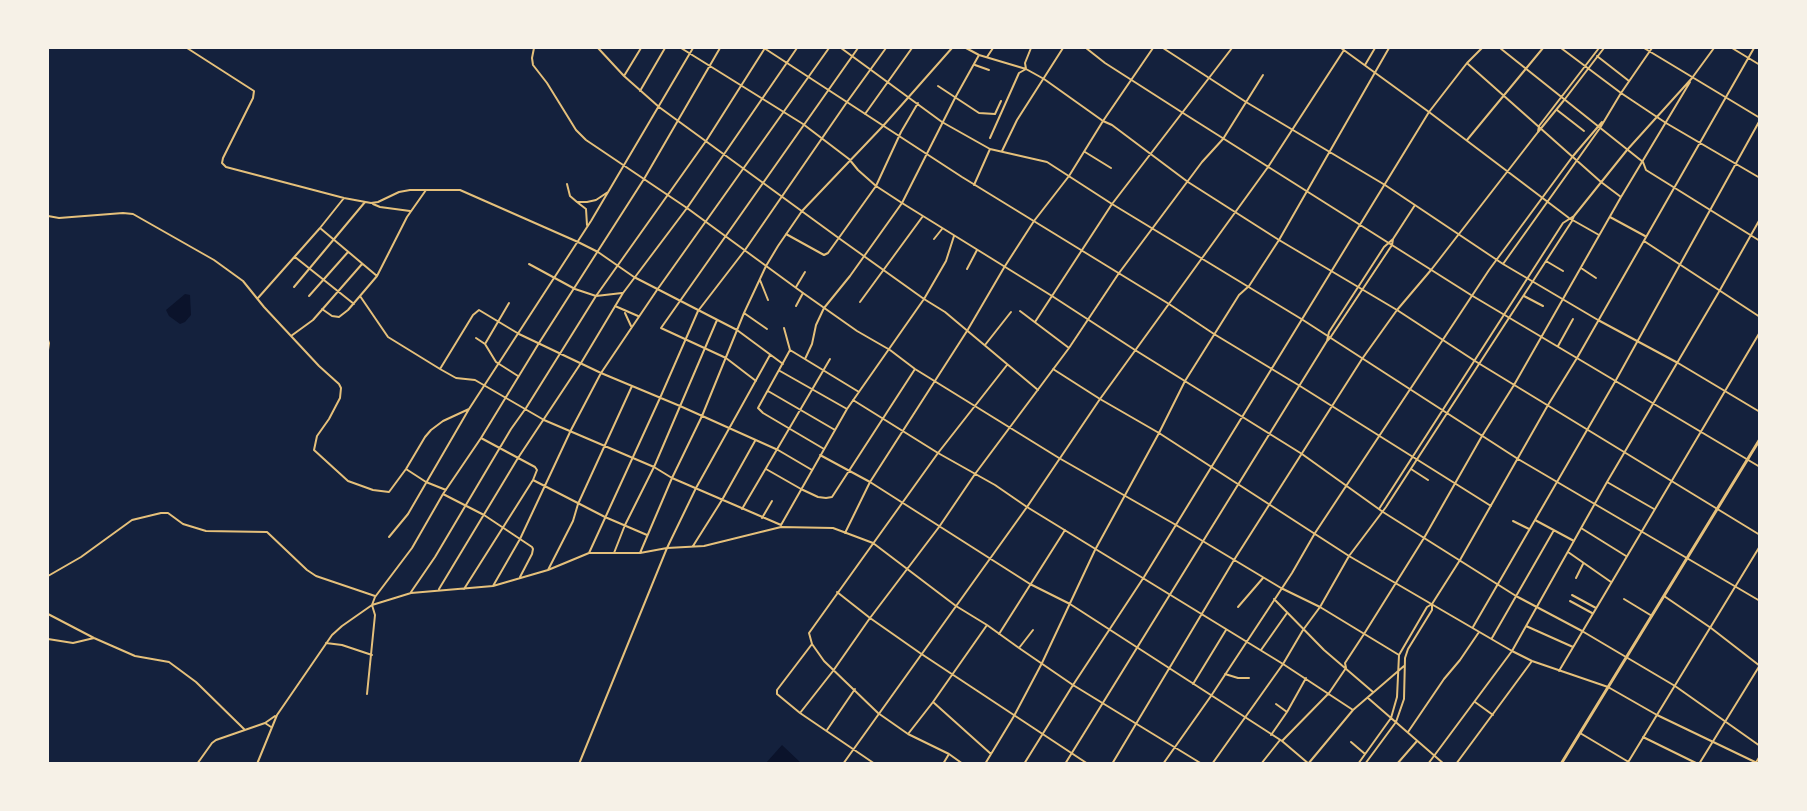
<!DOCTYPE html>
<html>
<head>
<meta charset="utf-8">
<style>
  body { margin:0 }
  #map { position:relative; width:1807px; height:811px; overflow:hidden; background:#14213d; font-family:"DejaVu Sans",sans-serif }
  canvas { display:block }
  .frame { position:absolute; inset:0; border:49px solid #f6f1e7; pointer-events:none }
</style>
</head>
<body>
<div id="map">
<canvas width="1807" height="811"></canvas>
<div class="frame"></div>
</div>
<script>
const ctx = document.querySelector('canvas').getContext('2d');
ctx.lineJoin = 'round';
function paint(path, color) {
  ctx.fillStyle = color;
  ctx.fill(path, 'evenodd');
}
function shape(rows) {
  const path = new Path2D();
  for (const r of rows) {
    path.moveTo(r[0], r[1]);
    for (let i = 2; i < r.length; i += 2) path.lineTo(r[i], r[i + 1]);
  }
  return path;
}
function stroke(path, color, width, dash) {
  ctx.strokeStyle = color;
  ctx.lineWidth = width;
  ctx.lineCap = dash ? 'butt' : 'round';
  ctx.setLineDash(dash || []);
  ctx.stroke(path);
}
const water = shape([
  [185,294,190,295,191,315,185,322,180,324,169,316,166,310],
  [782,745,801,763,766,763]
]);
const minor = shape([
  [187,48,254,91,253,98,223,158,222,163,226,167,344,198,371,203,378,202,399,192,410,190,460,190,578,242,598,252,634,277,737,330,783,364],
  [534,48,532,58,533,65,547,83,576,130,586,140,687,208,803,293,857,331,890,350,915,369,1059,458,1176,525,1281,588,1320,607,1399,655],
  [598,48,624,76,659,107,840,239,924,299,945,312,1038,390],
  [681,48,803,124,849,159,858,170,876,186,902,203,1052,296,1135,350,1302,454,1383,512,1516,596,1582,631,1675,686,1760,746],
  [764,48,962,177,1169,304,1214,334,1300,386,1491,506],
  [841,48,942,122,990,149,1047,162,1112,204,1303,320,1518,459,1760,601],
  [966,48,979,55,1026,69,1044,79,1103,121,1112,125,1188,182,1279,240,1397,310,1475,361,1760,535],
  [1086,48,1105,63,1183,113,1471,295,1760,467],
  [1163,48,1246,102,1385,185,1503,264,1598,320,1678,363,1760,412],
  [1341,48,1429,112,1569,218,1599,235],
  [1500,48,1643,162,1646,170,1760,241],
  [1561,48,1621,93,1666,123,1760,178],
  [1644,48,1760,118],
  [1732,48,1760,65],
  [1597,56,1629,81],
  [987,57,993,48],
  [1468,64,1601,182,1621,197],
  [975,65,989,70],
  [1365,65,1375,48],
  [624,76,641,48],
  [1692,78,1714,48],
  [938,86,979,113,995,114,1001,101],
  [640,91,665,48],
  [1557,110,1584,131],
  [865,114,912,48],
  [1538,132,1539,126,1599,48],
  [990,138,1019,73,1026,69,1025,63,1031,48],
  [1467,140,1543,48],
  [1002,151,1017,120,1063,48],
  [1085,152,1111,168],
  [567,184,570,196,577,202,587,202,596,200,608,192],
  [974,185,990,149],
  [577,202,586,209,587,225],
  [373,204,380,207,410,211],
  [48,216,59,218,123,213,133,214,214,260,243,281,264,307,319,366,339,384,341,388,340,398,329,419,317,436,314,450,348,481,373,490,389,492,406,469,425,437,431,430,443,421,469,409],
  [1610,217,1645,236],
  [320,228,377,276],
  [786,234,824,255,828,253,876,186,901,132,918,103],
  [934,239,942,229],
  [1644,241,1760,317],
  [295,257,354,304],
  [1546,261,1563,271],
  [529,264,575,289,596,296,622,293],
  [1503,264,1600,128,1621,93,1652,48],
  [1581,268,1596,278],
  [967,269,977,250],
  [760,280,768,300],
  [294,287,365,202],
  [796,287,805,272],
  [309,296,348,252],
  [360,296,388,337,440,369,473,315,479,310,519,334,601,373,680,406,778,450,812,470],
  [1524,296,1543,306],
  [258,298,320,228,344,198],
  [860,302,923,216],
  [509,303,485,344,496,362,518,376],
  [615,306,638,316],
  [796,306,803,293],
  [322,309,332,316,339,317,348,310,377,276,407,217,426,190],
  [1020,311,1069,348],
  [625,313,631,326],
  [744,313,767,329],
  [1035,322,1112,204,1232,48],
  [784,328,790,350,859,392],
  [291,336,313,320,362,264],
  [476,338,485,344],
  [48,340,49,343,48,350],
  [1327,341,1329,332,1384,247,1393,239,1415,205],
  [985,345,1011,312],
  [1558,346,1573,319],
  [790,350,758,408,763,413,824,449],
  [805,359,812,344,816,325,824,308,850,276,902,203,955,98,979,55],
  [440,369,456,378,475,380,544,420,654,467,672,478,781,525],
  [1053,369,1100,399,1159,433,1349,556,1512,651,1532,661,1608,687,1657,715,1755,762],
  [780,371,847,409],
  [756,381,726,358,661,328,858,48],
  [768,391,835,430],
  [853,400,938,453,995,485,1027,507,1283,664,1353,710],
  [820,455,870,482,1030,584,1070,604,1282,741,1309,764],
  [406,469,426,482,446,490],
  [766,469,801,489,818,497,826,498,832,497,915,369],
  [1411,469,1428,480],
  [533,480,605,517,647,535],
  [1607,482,1654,509],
  [443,494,484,515,532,547,533,549,532,554,520,577],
  [742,509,830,359],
  [1379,509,1563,223,1574,216],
  [762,518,772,501],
  [1535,520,1574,541],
  [1513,521,1529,529],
  [781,525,847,409,924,299,946,261,954,236],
  [1581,528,1626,556],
  [845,533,870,482,967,331,1005,266,1034,221,1069,176,1103,121,1153,48],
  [389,537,408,514,469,409,591,221,693,48],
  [693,546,722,500,755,441],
  [1568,552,1611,582],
  [589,553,660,398,698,311,745,250,847,102,886,48],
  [614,553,625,525,654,467,717,320],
  [640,553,672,478,702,416,744,313,766,266,778,246,802,211,883,126,952,48],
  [548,570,573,521,578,504,632,386],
  [48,576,81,557,132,520,161,513,168,513,183,524,206,531,267,532,307,570,316,576,375,596],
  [1576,578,1583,564],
  [493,586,520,539,571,430,601,373,657,290,829,48],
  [439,589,518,458,581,363,623,293,687,208,797,48],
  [464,589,533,480,537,470,535,467,481,438],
  [411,592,435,557,511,429,526,408,596,296,706,141,765,48],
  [837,592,870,618,920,653,1088,764],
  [1572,595,1596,608],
  [1664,596,1711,628,1760,666],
  [1274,599,1324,650,1373,692],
  [1624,599,1652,616],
  [1570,601,1592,613],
  [372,605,411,593,493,586,548,570,589,553,640,553,667,548,704,546,781,527,833,528,873,543,956,606,987,625,1019,648,1073,685,1202,764],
  [1238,607,1263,578],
  [48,614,94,638,135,656,169,662,196,682,244,729],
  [1526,626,1573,647],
  [1473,627,1616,380,1760,120],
  [999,634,1065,530],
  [1492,638,1554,530],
  [48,639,73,643,94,638],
  [326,643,342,645,372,655],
  [812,644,777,690,777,694,800,713,875,764],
  [1019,648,1033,630],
  [1261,650,1287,613],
  [1559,671,1760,332],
  [1225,674,1238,678,1249,678],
  [1193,684,1226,630],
  [367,694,375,615,372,605],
  [1368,698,1444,764],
  [933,702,991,754],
  [1475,702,1493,715],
  [1276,704,1287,712],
  [800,713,833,671,870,618,939,527,975,474,1069,348,1119,273,1202,162,1223,139,1263,75],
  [265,723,275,716],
  [827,730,855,689],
  [1408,732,1444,679,1460,660,1479,632],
  [1580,733,1632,764],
  [908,734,933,702,987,625],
  [1271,735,1287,712,1306,678],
  [1643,737,1698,764],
  [1282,741,1329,693,1346,668,1345,663,1364,634,1424,538,1482,436,1514,385,1621,197,1690,82],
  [1351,742,1365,754],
  [197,764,212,743,216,740,265,723,271,727],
  [257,764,277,715,332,635,342,626,372,605,375,597,412,548,443,494,481,438,539,343,644,179,720,48],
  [579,764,667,548,696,488,770,355],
  [843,764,1027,507,1100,399,1268,167,1344,50],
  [943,764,949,754],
  [963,764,949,754,908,734,878,713,824,661,812,644,809,633,938,453,1007,365],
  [985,764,1014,716,1042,663,1095,550,1159,433,1185,381,1239,295,1249,286,1279,240,1389,48],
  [1024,764,1073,685,1144,577,1429,112,1467,63,1482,48],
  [1065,764,1327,341,1330,338,1392,245,1393,239],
  [1112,764,1234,560,1362,359,1397,310,1431,270,1538,132,1565,99,1604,48],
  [1163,764,1211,696,1292,573,1315,533,1489,270,1573,156,1602,122],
  [1212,764,1283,664,1303,630,1320,607,1349,556,1386,507,1572,221,1574,216,1627,150,1693,77],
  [1261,764,1280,740],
  [1308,764,1353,710,1404,666],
  [1358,764,1391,718,1397,697,1399,655,1427,607,1432,604,1460,560,1548,405,1577,358,1754,48],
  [1365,764,1396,722,1404,699,1405,658,1408,649,1432,610,1432,604],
  [1397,764,1417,741],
  [1428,764,1512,651,1607,482,1720,290,1760,219],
  [1456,764,1532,661],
  [1627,764,1760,546],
  [1699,764,1760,665],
  [1755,764,1760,756]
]);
const trunk = shape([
  [1561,764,1760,439]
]);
paint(water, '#0b132b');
stroke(minor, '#e5c07b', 2);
stroke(trunk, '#e5c07b', 3);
</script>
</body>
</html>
